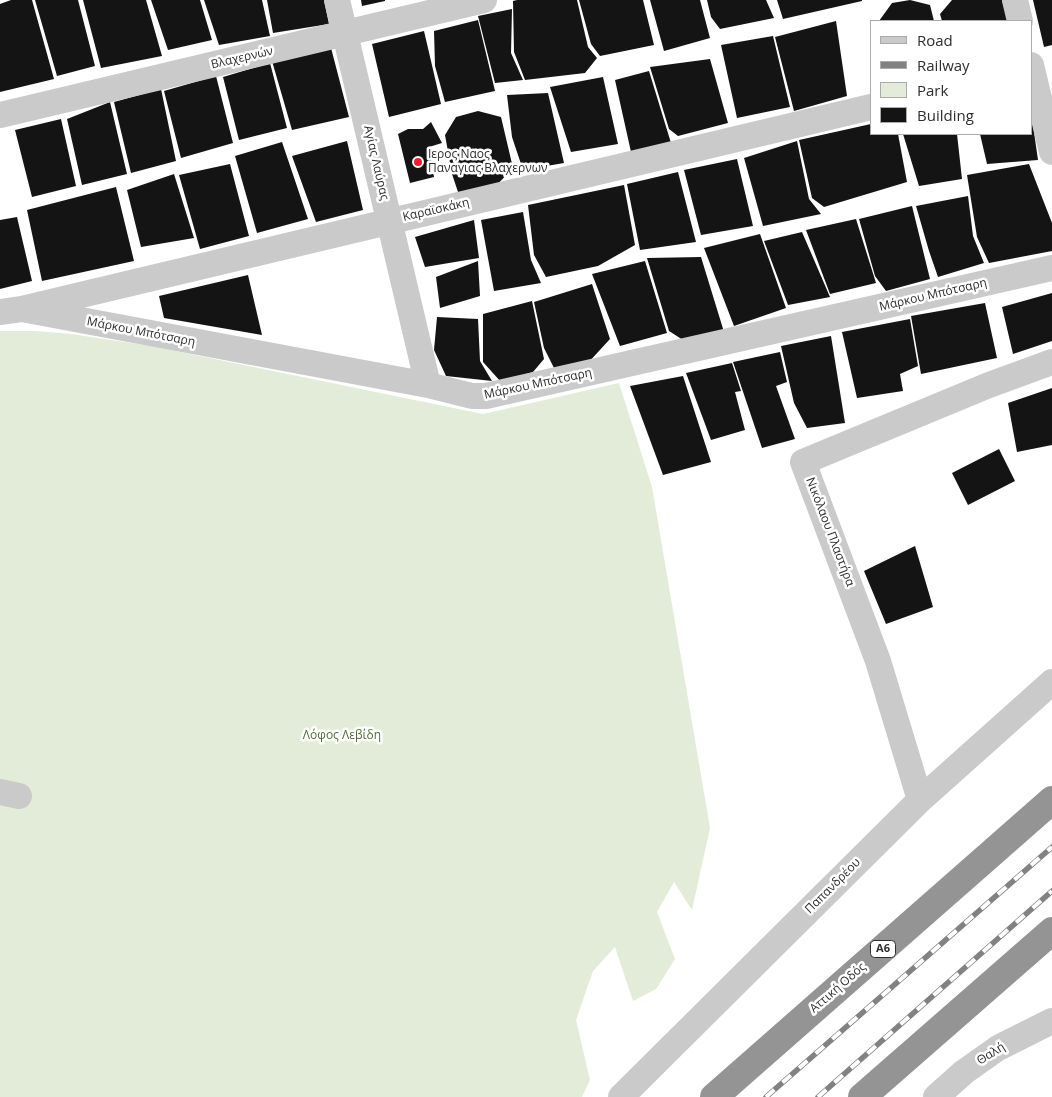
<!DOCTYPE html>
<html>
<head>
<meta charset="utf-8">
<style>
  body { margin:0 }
  #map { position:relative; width:1052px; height:1097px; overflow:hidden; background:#fff; font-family:"Open Sans",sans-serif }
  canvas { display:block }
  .legend { position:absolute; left:870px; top:20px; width:162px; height:115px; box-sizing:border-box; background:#fff; border:1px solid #ababab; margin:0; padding:6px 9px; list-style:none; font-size:15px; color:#2d2d2d }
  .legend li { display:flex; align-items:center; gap:10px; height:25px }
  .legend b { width:25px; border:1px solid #ababab }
</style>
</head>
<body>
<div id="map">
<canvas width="1052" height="1097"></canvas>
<ul class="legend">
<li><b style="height:6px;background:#cacaca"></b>Road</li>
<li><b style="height:6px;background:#828282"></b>Railway</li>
<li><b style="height:14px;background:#e3ecd8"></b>Park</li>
<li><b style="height:14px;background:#141414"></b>Building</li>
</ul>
</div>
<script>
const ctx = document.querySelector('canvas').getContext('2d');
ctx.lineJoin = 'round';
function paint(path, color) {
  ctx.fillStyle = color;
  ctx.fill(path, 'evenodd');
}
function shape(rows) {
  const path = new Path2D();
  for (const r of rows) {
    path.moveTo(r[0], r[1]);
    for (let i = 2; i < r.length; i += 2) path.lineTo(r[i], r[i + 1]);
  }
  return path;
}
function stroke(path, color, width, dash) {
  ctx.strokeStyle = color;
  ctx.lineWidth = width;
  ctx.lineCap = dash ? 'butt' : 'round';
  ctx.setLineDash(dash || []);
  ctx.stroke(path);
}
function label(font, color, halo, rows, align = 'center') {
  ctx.font = font + ' "Open Sans",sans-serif';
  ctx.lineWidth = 5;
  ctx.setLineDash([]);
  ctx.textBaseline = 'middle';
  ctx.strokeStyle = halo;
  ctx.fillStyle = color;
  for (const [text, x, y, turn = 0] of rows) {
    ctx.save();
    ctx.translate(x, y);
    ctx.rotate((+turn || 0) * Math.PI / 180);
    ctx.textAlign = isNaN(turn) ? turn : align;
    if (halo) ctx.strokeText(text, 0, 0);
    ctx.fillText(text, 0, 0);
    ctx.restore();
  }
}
const green = shape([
  [0,331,36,331,71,334,151,346,483,414,619,383,652,487,710,828,692,910,674,882,657,912,675,959,656,989,633,1001,615,947,593,971,576,1020,590,1080,582,1097,0,1097]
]);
const building = shape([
  [11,0,32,0,54,79,0,92,0,4],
  [35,0,78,0,95,66,57,76],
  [83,0,146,0,162,56,101,68],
  [151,0,200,0,212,40,168,50],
  [204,0,262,0,270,36,219,45],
  [267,0,324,0,329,24,273,33],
  [361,0,385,0,385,1,362,6],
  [517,0,577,0,588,47,597,58,585,73,525,80,514,52,513,1],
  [579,0,643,0,654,45,600,56,591,44],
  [650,0,700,0,710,38,664,51],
  [707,0,766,0,774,18,720,29,711,17],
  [777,0,862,0,862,1,783,19],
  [910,0,930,5,934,21,879,21,892,3],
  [952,0,1002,0,1008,21,942,21,940,14],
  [1033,0,1052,0,1052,45,1044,47],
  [512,9,511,53,523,80,495,83,478,16],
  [478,20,495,91,445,102,435,66,434,31],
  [836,21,847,96,794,111,775,37],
  [424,31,441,104,389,117,372,44],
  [773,36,790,107,737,118,721,45],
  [330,44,349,117,292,130,272,61],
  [710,59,728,123,678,136,669,129,650,67],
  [270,63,287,128,239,140,223,77],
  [649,71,671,143,631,152,615,80],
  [216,76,233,143,181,158,164,91],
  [603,77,618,144,571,152,550,87],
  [161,89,176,161,131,173,114,102],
  [548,93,564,163,523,170,512,137,507,95],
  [110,102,127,174,82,185,67,119],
  [478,111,501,117,513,168,493,189,459,195,452,174,445,135,456,117],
  [1031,111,1038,160,987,164,980,134,1031,134],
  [61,119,76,186,32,197,15,130],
  [431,122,442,143,429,147,434,177,410,183,398,134,408,129,423,129],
  [871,124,871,134,898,134,907,182,824,207,812,198,799,140],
  [903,134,957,134,962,179,919,186],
  [347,141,363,210,316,222,292,156],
  [797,141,809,199,821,214,763,226,744,158],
  [282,142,308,219,257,233,235,156],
  [737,159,753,226,701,235,684,170],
  [230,164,249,236,200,249,179,175],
  [1029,164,1052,223,1052,251,989,263,977,237,967,175],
  [678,172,696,242,640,250,627,184],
  [174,174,194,238,141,247,127,190],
  [624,185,635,245,598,266,546,277,534,255,528,205],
  [116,187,134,261,42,281,27,210],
  [968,196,973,236,984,263,938,277,929,251,916,206],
  [912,206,930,279,886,291,875,276,859,219],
  [523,212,531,260,541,283,494,291,481,220],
  [17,217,32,281,0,289,0,220],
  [856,219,876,283,830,294,806,230],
  [474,220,479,258,425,267,415,237],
  [802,232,830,297,788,305,764,241],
  [760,234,786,308,734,326,704,248],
  [701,257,724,332,683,340,669,331,647,258],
  [478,261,480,296,440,308,436,277],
  [645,261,667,333,620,346,592,274],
  [248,275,262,335,164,318,159,296],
  [592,284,610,339,587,364,555,370,544,348,534,302],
  [1052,293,1052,341,1013,354,1002,307],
  [532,301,544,359,533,372,501,382,483,362,483,314],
  [985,303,997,358,921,374,911,316],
  [437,317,478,319,480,361,492,381,446,376,434,350],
  [910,319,918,366,900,374,903,391,857,398,842,332],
  [831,336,845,423,807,428,794,403,781,346],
  [780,352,787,382,776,386,795,439,762,448,733,362],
  [732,363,741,391,735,392,745,430,711,440,686,373],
  [683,376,711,462,663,475,630,386],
  [1052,388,1052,445,1017,452,1008,403],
  [999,449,1015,481,968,505,952,473],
  [915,546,933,607,886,624,864,571]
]);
const street = shape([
  [337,0,428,385],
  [1015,0,1020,21],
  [1031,65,1052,152],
  [0,115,484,0],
  [22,309,428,385,472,396,486,396,1052,268],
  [0,312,22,309,871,107],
  [0,792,19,796],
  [920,800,878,661,803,462,989,385,1052,362],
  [621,1097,920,800,1052,682],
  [936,1097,964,1072,998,1048,1052,1021]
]);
const highway = shape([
  [714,1097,1052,800],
  [862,1097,1052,931]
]);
const rail = shape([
  [766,1097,1052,847],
  [818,1097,1052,891]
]);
const markers = [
  [418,162,5,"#f41e2c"]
];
const shields = [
  [883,949,25]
];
const shieldNames = [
  ["Α6",883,949]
];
const streetNames = [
  ["Βλαχερνών",242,58,-13],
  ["Αγίας Λαύρας",376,163,77],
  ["Καραϊσκάκη",436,210,-13],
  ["Μάρκου Μπότσαρη",933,295,-13],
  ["Μάρκου Μπότσαρη",141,332,11],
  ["Μάρκου Μπότσαρη",538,384,-12],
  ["Νικόλαου Πλαστήρα",830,532,69],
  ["Παπανδρέου",833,886,-45],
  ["Αττική Οδός",838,988,-41],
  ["Θαλή",991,1054,-32]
];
const poiNames = [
  ["Ιερος Ναος",428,155],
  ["Παναγιας Βλαχερνων",428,169]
];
const parkNames = [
  ["Λόφος Λεβίδη",342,736]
];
paint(green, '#e3ecd8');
paint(building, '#141414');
stroke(street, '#cacaca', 26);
stroke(highway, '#949494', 28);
stroke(rail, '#828282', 5.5);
stroke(rail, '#fff', 4, [11]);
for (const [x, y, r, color] of markers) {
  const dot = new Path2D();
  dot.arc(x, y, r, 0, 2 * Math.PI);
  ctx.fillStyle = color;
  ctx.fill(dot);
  stroke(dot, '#fff', 2);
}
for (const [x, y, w] of shields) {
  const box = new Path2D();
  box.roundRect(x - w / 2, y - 8.5, w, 17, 4);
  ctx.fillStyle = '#fff';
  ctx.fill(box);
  stroke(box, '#2d2d2d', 1);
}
label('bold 11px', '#2d2d2d', null, shieldNames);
label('12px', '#2d2d2d', '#fff', streetNames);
label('12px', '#2d2d2d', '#fff', poiNames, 'left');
label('12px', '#4f6c37', '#fff', parkNames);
</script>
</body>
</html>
